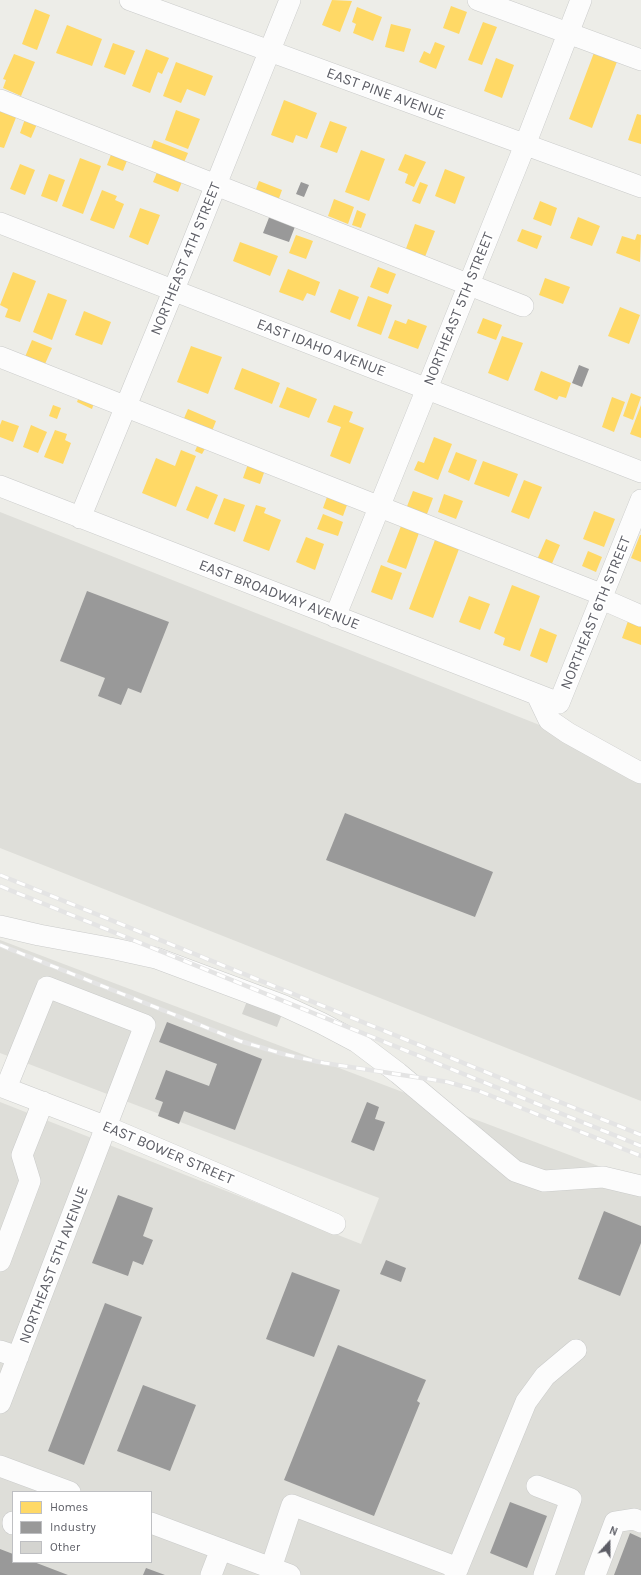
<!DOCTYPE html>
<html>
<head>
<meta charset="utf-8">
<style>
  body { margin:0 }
  #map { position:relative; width:641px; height:1575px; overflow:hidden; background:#edede8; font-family:Karla,sans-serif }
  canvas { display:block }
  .legend { position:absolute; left:12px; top:1491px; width:140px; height:72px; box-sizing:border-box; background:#fff; border:1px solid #bebfc2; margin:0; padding:5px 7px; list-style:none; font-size:12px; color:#5d5e66 }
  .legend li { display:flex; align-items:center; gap:8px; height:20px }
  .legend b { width:20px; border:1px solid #bebfc2 }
  .north { position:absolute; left:589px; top:1523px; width:40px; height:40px; -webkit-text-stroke:3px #fff; paint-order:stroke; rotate:21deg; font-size:11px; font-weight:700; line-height:16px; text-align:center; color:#5d5e66 }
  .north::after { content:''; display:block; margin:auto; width:14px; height:18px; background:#5d5e66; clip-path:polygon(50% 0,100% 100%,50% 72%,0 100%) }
</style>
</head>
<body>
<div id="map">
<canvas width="641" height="1575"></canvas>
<ul class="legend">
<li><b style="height:11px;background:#ffd966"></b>Homes</li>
<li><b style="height:11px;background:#999"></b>Industry</li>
<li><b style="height:11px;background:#d4d4d0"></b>Other</li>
</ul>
<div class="north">N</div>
</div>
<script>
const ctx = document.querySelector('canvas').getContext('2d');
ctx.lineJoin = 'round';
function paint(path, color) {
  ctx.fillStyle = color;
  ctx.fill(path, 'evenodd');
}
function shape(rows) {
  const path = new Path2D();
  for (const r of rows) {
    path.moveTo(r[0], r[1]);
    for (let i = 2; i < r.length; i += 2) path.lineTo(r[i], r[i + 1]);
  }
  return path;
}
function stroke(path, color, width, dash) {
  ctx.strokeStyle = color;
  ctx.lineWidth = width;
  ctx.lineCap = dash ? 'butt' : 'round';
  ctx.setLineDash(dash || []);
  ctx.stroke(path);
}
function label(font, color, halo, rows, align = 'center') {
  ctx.font = font + ' Karla,sans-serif';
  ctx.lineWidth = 4;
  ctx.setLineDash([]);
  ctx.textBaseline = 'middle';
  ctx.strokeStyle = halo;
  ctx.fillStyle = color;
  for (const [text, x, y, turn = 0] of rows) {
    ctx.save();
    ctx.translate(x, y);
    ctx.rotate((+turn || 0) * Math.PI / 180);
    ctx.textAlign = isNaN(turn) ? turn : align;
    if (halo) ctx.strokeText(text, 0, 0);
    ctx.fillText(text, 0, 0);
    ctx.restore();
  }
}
const industrial = shape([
  [0,512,641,765,641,1101,0,848],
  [0,940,641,1182,641,1575,0,1575,0,1102,361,1244,379,1198,0,1053],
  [13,1492,151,1492,151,1562,13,1562]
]);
const homes = shape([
  [332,0,352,1,340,32,322,25],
  [451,6,467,12,459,34,443,28],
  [357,7,382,17,373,41,353,33,356,24,352,22],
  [35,9,50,15,37,50,22,44],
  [483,22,497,27,482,65,468,60],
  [391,24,411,29,404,52,385,47],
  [67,25,102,39,92,66,56,53],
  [435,42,445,46,436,69,419,62,424,51,430,54],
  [113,43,135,51,125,75,104,67],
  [146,49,169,58,162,74,158,72,150,93,132,86],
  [595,50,618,59,592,128,569,119],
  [14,54,35,62,21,96,3,88,6,80,3,79],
  [496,58,514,65,502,98,484,91],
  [176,62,213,76,205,96,187,89,181,103,163,96],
  [284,100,317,113,307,139,296,135,293,143,271,135],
  [0,108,17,115,4,148,0,147],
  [176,110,200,119,188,149,165,140],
  [637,114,641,115,641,144,628,140],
  [25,119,37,124,31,138,20,133],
  [330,121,347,127,337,153,320,147],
  [154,140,188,153,182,167,149,154],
  [361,150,385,159,369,201,345,192],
  [112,152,128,158,123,171,107,165],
  [405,154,426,162,414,187,405,183,408,174,398,170],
  [80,158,101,166,83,214,62,206],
  [20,164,35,170,25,195,10,189],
  [445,169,465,177,455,204,435,196],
  [158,170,183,179,178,192,153,182],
  [49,174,65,180,57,202,41,196],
  [259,181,282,190,278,201,255,192],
  [420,182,428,185,420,204,412,201],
  [102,190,117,196,115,200,124,204,114,229,90,220],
  [334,199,354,207,348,224,328,216],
  [540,201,557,208,551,226,533,219],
  [140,208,160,215,148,245,129,237],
  [357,210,366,214,361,228,352,225],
  [578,217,600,226,592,246,570,238],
  [415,224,435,231,423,262,404,254],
  [522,229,542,236,537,249,517,241],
  [637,234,641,235,640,262,616,253,622,236,635,240],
  [296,235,313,241,306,259,289,253],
  [240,242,278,256,270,276,233,261],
  [378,267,396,274,388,294,370,287],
  [288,269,320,282,315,296,307,293,303,301,279,292],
  [13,272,36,281,20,322,5,317,8,309,0,305],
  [545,278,570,287,563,304,539,295],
  [339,289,359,297,350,320,330,312],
  [48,293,67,300,52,340,33,332],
  [368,296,392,305,381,335,357,326],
  [620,307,640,315,629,344,608,336],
  [84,311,111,322,102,345,75,335],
  [483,318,502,325,496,340,477,333],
  [408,319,427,326,418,349,388,338,395,320,406,324],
  [502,336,523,343,508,381,488,373],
  [32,340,52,348,45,364,25,357],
  [191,346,222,357,208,394,177,382],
  [242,368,280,383,272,404,234,389],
  [541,371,571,383,566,398,559,396,557,400,534,390],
  [287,387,317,399,309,418,279,407],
  [631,393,641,397,633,420,623,416],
  [80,394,95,400,92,409,77,402],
  [612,397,625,402,614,432,602,427],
  [53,405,61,408,57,419,49,416],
  [334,405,353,412,349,422,364,428,350,464,330,456,341,427,327,422],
  [641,405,641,438,630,434],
  [188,409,216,421,212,431,197,424,199,420,195,428,182,423],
  [2,420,19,426,13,442,0,437,0,425],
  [31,425,47,432,38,453,23,447],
  [55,430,67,434,65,440,71,443,63,464,44,457],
  [434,437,452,444,438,480,414,470,418,461,424,463],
  [199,442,207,445,202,454,195,451],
  [181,450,196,456,176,507,142,493,156,458,175,466],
  [456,452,477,460,469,481,448,472],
  [483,461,518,474,509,497,474,484],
  [248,464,265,470,260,484,243,478],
  [524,480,542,487,529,519,511,512],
  [196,486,218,495,208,519,186,510],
  [413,491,433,498,424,522,404,514],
  [444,494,463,501,456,519,438,512],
  [327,497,347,505,343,516,323,508],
  [224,498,245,505,235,532,214,524],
  [256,505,266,508,264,513,281,520,269,551,243,541],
  [594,511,615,519,604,547,583,539],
  [323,514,343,522,338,536,317,529],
  [401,526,419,533,406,569,387,562],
  [640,535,641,535,641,562,631,558],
  [306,537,324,544,315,570,296,562],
  [546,539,560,545,550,568,536,562],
  [435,540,459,549,433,618,409,609],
  [588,551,602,557,596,572,582,566],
  [381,565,402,573,392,600,371,592],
  [512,585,540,596,520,651,503,645,505,638,494,633],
  [469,596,490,604,480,630,459,622],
  [628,621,641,626,641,645,622,638],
  [540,628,557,635,547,663,530,656]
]);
const industry = shape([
  [301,182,309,185,304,197,296,194],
  [270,215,296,224,289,242,263,233],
  [579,365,589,369,582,387,572,383],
  [87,591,169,622,141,693,128,688,121,705,98,696,105,678,60,661],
  [345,813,493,872,475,917,326,860],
  [167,1022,262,1059,235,1130,184,1111,179,1124,158,1116,163,1102,155,1099,166,1070,209,1086,217,1064,159,1042],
  [367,1102,379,1107,375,1119,385,1122,374,1151,351,1142],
  [118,1195,153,1208,143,1236,153,1240,143,1265,133,1261,128,1276,92,1263],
  [604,1211,641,1226,641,1243,620,1296,578,1279],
  [386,1260,406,1268,401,1282,380,1274],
  [292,1272,340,1290,314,1357,266,1339],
  [105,1303,142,1317,84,1465,48,1451],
  [338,1345,426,1380,417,1401,420,1403,374,1516,284,1480],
  [143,1385,196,1405,170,1471,117,1451],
  [510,1502,547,1516,527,1568,490,1553],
  [630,1533,641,1538,641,1575,614,1575],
  [0,1549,13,1554,13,1562,34,1562,68,1575,0,1575],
  [146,1568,165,1575,143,1575]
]);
const building = shape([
  [247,1001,282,1014,277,1027,242,1014]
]);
const minor = shape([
  [130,0,641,187],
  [478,0,641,60],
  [0,100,523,306],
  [0,223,641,472],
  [0,357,603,595],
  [0,486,559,703,641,500],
  [80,518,181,272,290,0],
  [602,599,641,616],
  [335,617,525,145,581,0],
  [537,695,549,720,568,733,633,769,641,773],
  [0,926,39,935,115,949,156,958,282,1005,321,1023,357,1042,398,1073,515,1171,544,1181,603,1177,641,1186],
  [0,1086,107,1127,335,1224],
  [0,1261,30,1181,22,1155,43,1102],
  [0,1351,18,1357],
  [0,1403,145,1025,47,987,6,1088],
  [0,1466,70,1492],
  [537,1486,571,1499,544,1575],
  [13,1522,13,1524],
  [151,1523,290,1575],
  [271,1568,292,1505,458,1568],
  [211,1575,221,1549],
  [455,1575,526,1402,545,1376,576,1350],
  [595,1575,615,1522,634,1519,641,1522]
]);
const rail = shape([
  [0,875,641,1135],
  [0,886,641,1146],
  [0,945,240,1041,283,1054,324,1063,448,1082,479,1091,641,1156]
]);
const streetNames = [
  ["EAST PINE AVENUE",386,94,20],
  ["NORTHEAST 4TH STREET",186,259,-68],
  ["NORTHEAST 5TH STREET",459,309,-68],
  ["EAST IDAHO AVENUE",321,348,21],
  ["EAST BROADWAY AVENUE",279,595,21],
  ["NORTHEAST 6TH STREET",596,613,-68],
  ["EAST BOWER STREET",168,1153,23],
  ["NORTHEAST 5TH AVENUE",54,1265,-69]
];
paint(industrial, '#deded9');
paint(homes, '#ffd966');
paint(industry, '#999');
paint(building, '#d4d4d0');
stroke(minor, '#cacbca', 22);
stroke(minor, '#fcfcfc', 21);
stroke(rail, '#e4e4e4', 4.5);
stroke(rail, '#fff', 3, [9]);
label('15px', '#5d5e66', '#fff', streetNames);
</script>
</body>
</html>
